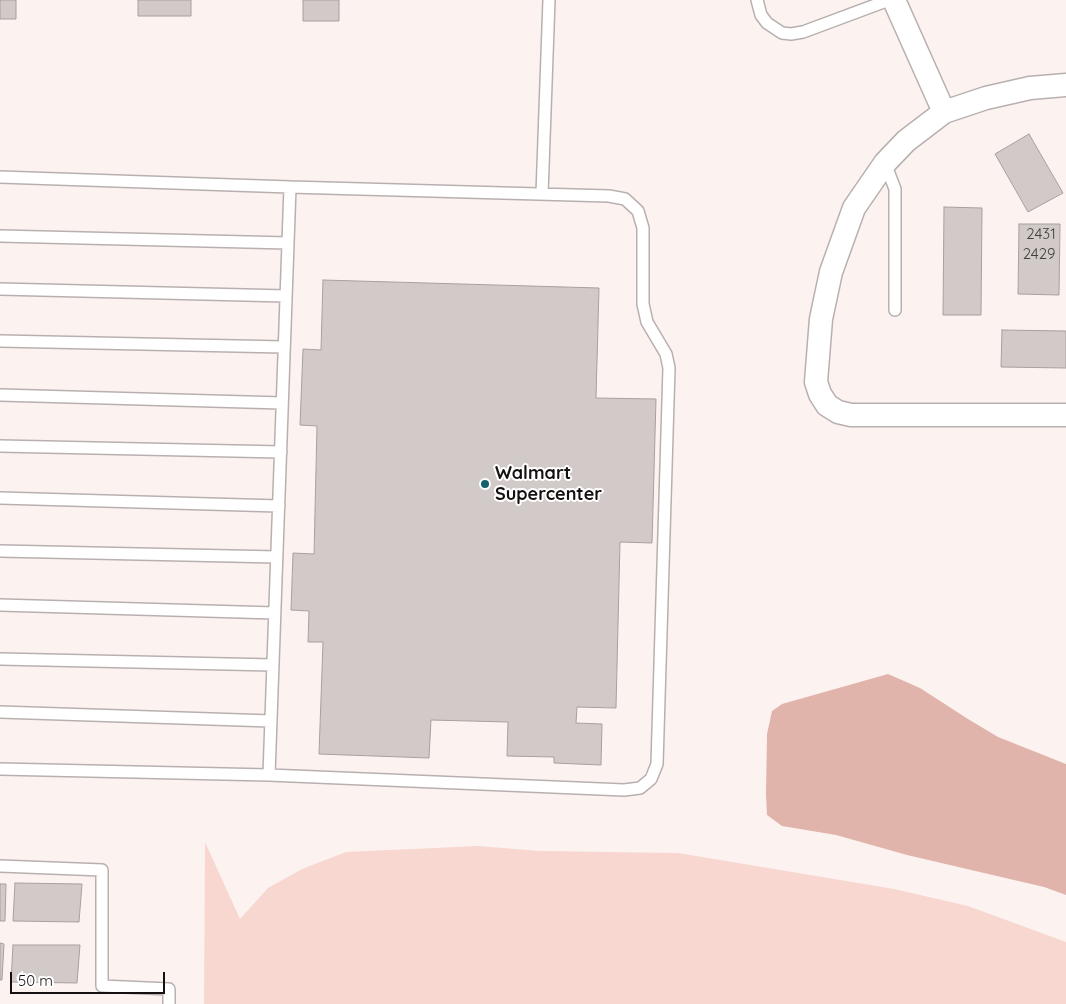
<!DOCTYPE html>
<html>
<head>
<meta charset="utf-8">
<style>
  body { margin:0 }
  #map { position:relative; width:1066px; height:1004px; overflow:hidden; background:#fcf3f1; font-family:Quicksand,sans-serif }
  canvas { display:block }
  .scale { position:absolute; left:10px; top:972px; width:155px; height:22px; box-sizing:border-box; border:2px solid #141110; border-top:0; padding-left:6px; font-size:15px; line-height:18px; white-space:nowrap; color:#141110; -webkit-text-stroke:4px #fff; paint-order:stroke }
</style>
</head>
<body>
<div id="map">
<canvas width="1066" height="1004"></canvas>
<div class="scale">50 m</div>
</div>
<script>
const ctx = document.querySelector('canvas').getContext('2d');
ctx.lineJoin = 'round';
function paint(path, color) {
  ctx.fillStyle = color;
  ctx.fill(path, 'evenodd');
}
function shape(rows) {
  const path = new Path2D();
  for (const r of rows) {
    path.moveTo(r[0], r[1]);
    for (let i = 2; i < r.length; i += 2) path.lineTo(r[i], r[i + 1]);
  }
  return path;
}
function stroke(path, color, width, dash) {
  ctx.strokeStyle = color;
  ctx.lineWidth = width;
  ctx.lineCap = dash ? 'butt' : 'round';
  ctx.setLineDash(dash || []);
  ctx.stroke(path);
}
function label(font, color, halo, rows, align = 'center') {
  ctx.font = font + ' Quicksand,sans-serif';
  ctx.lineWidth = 4;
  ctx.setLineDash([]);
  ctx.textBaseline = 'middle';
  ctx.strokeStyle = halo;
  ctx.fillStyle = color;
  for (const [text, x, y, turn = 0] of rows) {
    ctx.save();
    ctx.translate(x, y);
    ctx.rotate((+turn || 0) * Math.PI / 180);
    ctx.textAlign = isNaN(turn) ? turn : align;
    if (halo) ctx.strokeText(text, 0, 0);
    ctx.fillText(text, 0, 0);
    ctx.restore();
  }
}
const green = shape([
  [205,842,240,919,268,888,302,869,346,852,478,846,540,851,678,853,894,889,968,906,1066,942,1066,1004,204,1004]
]);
const water = shape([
  [888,674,920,688,968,719,998,737,1066,764,1066,895,1044,887,907,855,836,835,782,826,767,815,766,794,767,734,772,711,782,704]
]);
const building = shape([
  [0,0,16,0,16,19,0,19,0,0],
  [138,0,191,0,191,16,138,16,138,0],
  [303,0,339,0,339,21,303,21,303,0],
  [1029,134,1063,193,1028,212,995,154,1029,134],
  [944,207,982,208,981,315,943,315,944,207],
  [1019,224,1060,224,1059,295,1018,294,1019,224],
  [323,280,599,288,596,398,656,399,652,543,620,542,616,708,577,707,576,723,602,724,601,765,554,763,554,757,507,756,508,722,431,720,429,758,319,754,323,642,308,642,309,611,291,610,293,553,314,554,317,426,300,425,303,349,321,350,323,280],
  [1002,330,1066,331,1066,368,1001,367,1002,330],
  [15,883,82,884,79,922,13,921,15,883],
  [0,884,6,884,5,921,0,921,0,884],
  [0,943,4,944,2,980,0,980,0,943],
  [13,945,80,945,77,983,11,982,13,945]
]);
const lane = shape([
  [757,0,761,15,767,23,782,33,791,34,803,32,889,0],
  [885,163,895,189,895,310],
  [0,177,290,187,609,196,625,199,638,211,643,228,643,304,647,322,666,354,669,368,657,764,651,779,640,788,624,790,269,775],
  [542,194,549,0],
  [0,236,288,243],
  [0,289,286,296],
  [0,341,284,347],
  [0,395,282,403],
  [0,446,281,452],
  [0,498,279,506],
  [0,551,277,557],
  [0,605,275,613],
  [0,659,273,665],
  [0,712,271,721],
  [0,769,269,775,290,187],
  [0,866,102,870,102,986,169,989,169,1004]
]);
const street = shape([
  [894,0,944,112],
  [1066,85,1030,88,986,98,944,112,906,141,885,163,854,208,831,272,821,319,816,382,820,394,827,405,838,412,851,415,1066,415]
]);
const markers = [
  [485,484,5,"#13606c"]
];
const numberNames = [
  ["2431",1041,234],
  ["2429",1039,254]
];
const poiNames = [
  ["Walmart",495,474],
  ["Supercenter",495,495]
];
paint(green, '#f7d7d0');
paint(water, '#e0b4ab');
paint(building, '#d2cac8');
stroke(building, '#a8a09e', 1);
stroke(lane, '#b8b0af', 14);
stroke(street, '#b8b0af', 25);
stroke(lane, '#fff', 11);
stroke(street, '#fff', 22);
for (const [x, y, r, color] of markers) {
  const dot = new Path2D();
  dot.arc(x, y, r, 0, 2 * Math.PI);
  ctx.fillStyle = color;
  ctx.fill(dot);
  stroke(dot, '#fff', 2);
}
label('15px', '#443f3e', null, numberNames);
label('bold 18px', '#141110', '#fff', poiNames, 'left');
</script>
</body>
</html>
